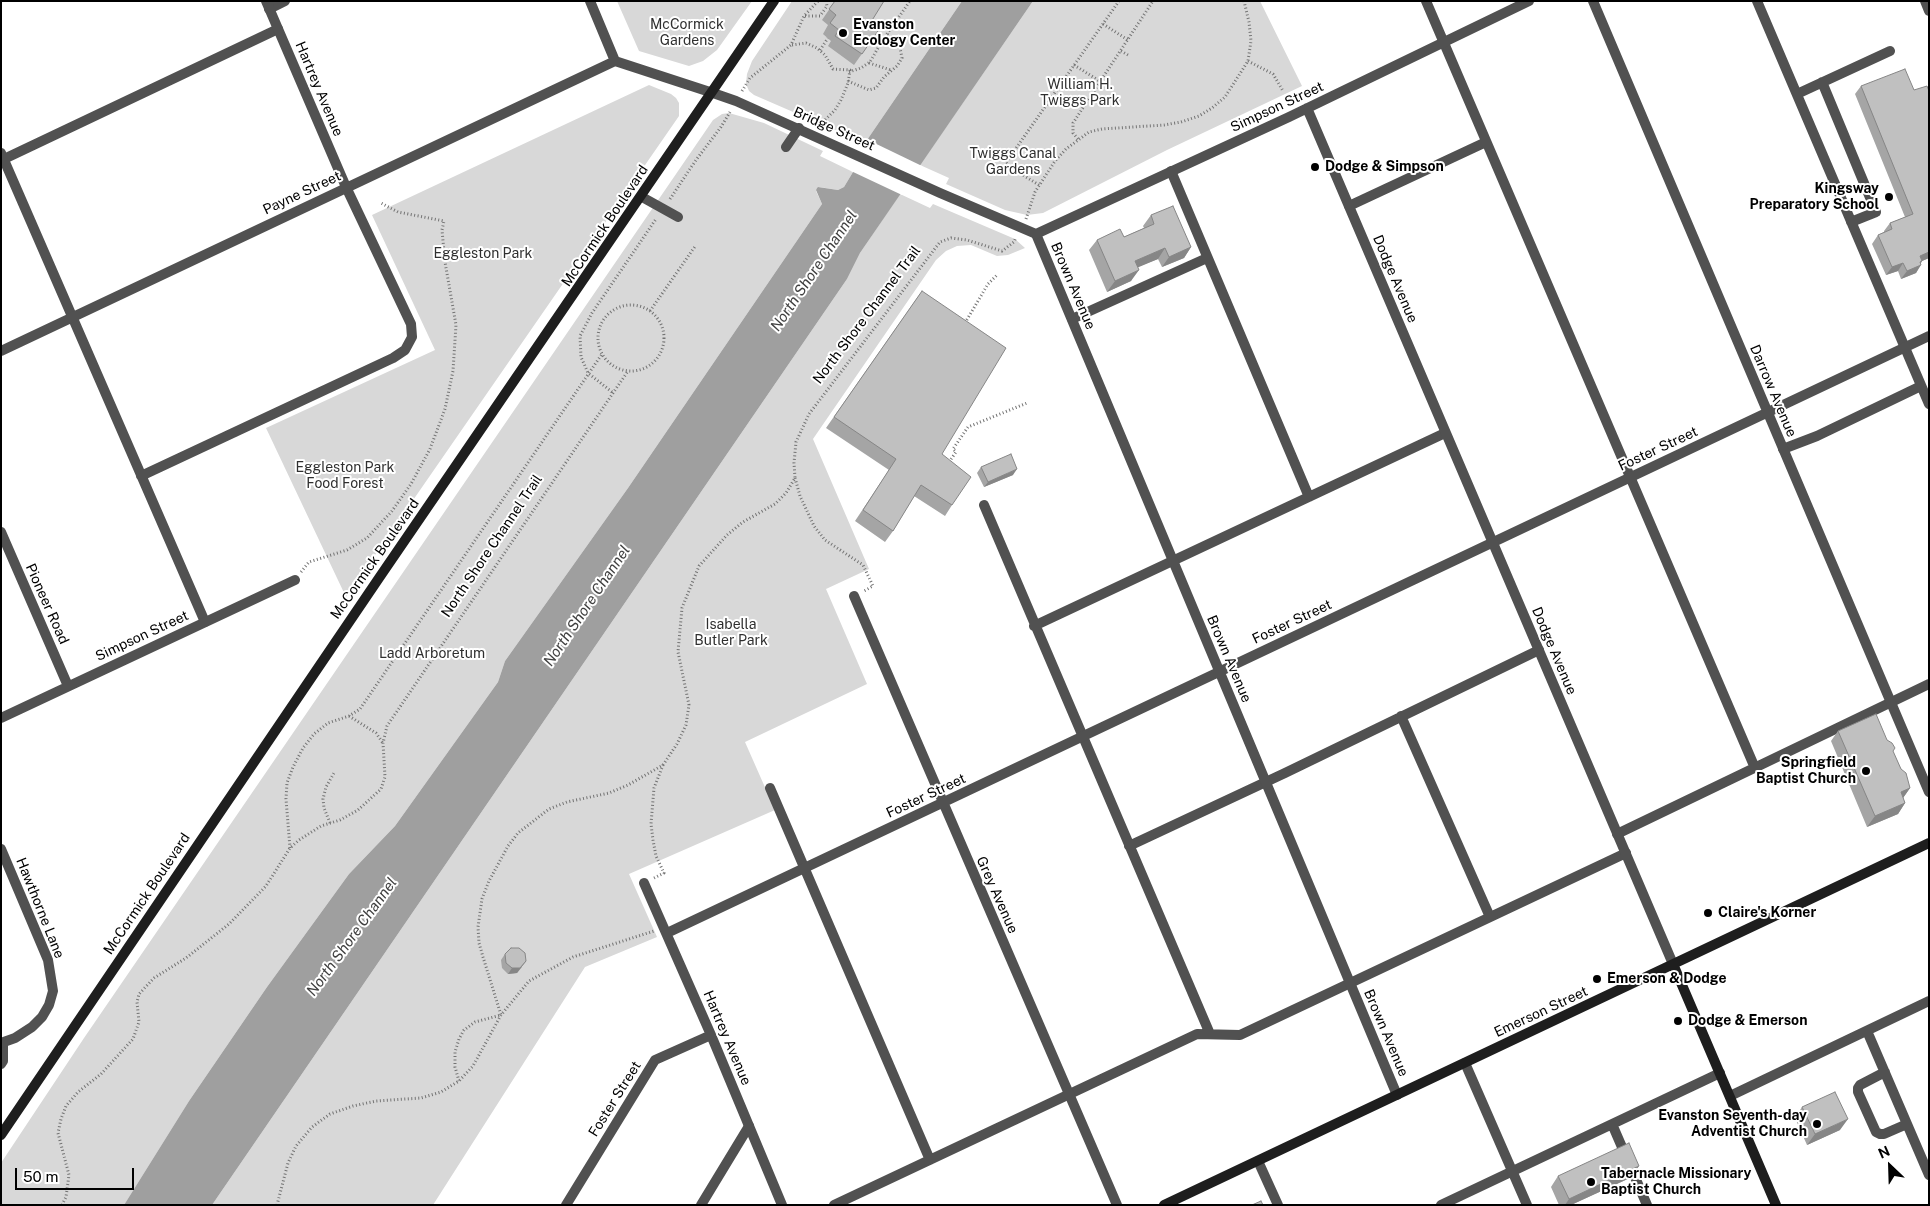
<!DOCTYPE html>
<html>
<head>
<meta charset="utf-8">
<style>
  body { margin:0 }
  #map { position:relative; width:1930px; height:1206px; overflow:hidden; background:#fff; font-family:"Public Sans",sans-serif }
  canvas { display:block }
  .frame { position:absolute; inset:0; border:2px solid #000; pointer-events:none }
  .north { position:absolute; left:1865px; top:1141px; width:50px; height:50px; -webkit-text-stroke:4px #fff; paint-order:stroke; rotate:336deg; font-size:14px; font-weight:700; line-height:20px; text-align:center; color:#000 }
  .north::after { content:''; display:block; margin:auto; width:18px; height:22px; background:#000; clip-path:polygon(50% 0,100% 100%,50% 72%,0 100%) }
  .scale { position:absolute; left:15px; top:1168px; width:119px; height:22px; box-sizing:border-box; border:2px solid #000; border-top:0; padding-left:6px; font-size:15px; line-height:18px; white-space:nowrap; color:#000; -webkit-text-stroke:4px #fff; paint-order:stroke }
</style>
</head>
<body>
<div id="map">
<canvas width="1930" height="1206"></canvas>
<div class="frame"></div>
<div class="north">N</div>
<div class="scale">50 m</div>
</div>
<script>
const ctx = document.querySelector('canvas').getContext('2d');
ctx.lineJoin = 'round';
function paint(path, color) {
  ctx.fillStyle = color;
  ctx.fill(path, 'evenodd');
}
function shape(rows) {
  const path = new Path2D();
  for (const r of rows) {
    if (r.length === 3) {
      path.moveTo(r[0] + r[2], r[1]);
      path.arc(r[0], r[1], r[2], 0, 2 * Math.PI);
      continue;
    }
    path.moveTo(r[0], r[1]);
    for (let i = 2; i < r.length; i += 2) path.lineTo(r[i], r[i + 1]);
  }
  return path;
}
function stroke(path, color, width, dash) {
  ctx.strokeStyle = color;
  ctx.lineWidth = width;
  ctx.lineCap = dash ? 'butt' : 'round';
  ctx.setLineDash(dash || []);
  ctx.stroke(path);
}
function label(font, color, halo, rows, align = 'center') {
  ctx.font = font + ' "Public Sans",sans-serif';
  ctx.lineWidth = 4;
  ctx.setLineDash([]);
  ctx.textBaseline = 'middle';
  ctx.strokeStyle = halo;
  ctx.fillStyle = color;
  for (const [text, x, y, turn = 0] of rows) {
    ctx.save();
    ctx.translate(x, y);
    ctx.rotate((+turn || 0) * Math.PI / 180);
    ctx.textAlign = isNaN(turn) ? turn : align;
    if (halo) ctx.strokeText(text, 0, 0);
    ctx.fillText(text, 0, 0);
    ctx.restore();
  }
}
const green = shape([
  [617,1,752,1,717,50,703,61,689,66,639,51],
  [792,1,962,1,867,140,840,127,837,131,754,95,749,91,746,84,747,74,752,61],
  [1033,1,1260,1,1302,86,1167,150,1043,213,1027,215,1005,210,946,184,949,178,920,165],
  [649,85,671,94,676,98,679,103,679,116,346,597,266,428,435,350,372,215],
  [729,113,764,123,823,151,820,156,853,172,844,187,838,190,819,187,817,188,816,191,822,204,628,488,505,661,498,682,395,826,349,874,267,987,189,1101,124,1205,1,1205,1,1163,84,1038,713,120,722,114],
  [900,194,930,208,933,204,1015,239,1025,248,1008,255,997,256,971,245,957,246,946,251,936,260,813,439,869,569,826,589,867,684,745,742,775,810,629,874,657,937,585,967,433,1205,212,1205,847,279,860,253]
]);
const water = shape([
  [962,1,1033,1,860,253,847,279,212,1205,124,1205,189,1101,267,987,349,874,395,826,498,682,505,661,628,488,822,204,816,190,817,188,818,187,838,190,844,187,853,172,867,140]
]);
const pier = shape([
  [864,138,922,166,902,195,851,171]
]);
const path = shape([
  [805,16,820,16,827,6,826,1],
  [1103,24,1128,40],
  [792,45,806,43,817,48,825,55,833,69,850,70,848,83,841,100,835,110,823,122],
  [820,50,828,38],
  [1121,51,1128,55],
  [1248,61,1273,74,1283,91],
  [869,63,891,70],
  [1074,65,1106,85],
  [849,72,861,68,870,62,882,41,910,1],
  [848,81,869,90,876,88,884,77,897,66,902,58,900,48,894,39,887,34],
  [742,91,750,78,791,45,804,16,818,1],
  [1078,139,1073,133,1073,123,1153,1],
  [1039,185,1005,164,1119,1],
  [670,199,696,160,721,127,730,112],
  [1026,219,1035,192,1055,161,1066,149,1089,132,1102,129,1164,125,1181,122,1199,116,1212,108,1225,97,1248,61,1251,41,1249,22,1244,1],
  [631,338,33],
  [650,311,696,245],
  [965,323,988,284,997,275],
  [612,392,588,373,581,357,580,336,592,313,656,219],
  [949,462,956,452,953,449,968,427,1027,403],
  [795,478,800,496,814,526,825,540,863,565,873,586,864,591],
  [301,572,309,562,347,550,367,538,392,511,411,484,430,449,445,409,453,371,456,325,445,262,442,230,444,221,398,212,381,203],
  [349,716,376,733,383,743],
  [330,823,324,808,323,799,326,787,334,773],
  [290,848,286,799,287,783,293,767,303,748,314,734,328,723,349,716,360,709,602,354],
  [654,878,664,873,656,856,653,840,651,824,654,788,663,765],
  [459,1081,455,1067,455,1052,459,1039,464,1030,475,1022,501,1015,483,957,479,943,478,927,482,899,489,881,508,846,518,833,549,809,567,802,609,793,628,785,663,765,677,744,686,725,689,705,678,652,682,608,699,566,727,535,743,522,775,504,786,493,795,478,794,463,796,442,809,414,940,242,951,238,967,240,1002,251,1014,242,1016,237],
  [62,1205,66,1197,69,1175,58,1133,61,1119,66,1106,78,1092,101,1074,133,1039,139,1022,137,1002,139,994,154,978,186,958,229,924,266,886,290,848,299,840,321,826,340,820,358,810,381,789,385,777,383,743,387,726,628,371],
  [277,1205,288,1163,296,1146,312,1127,330,1114,353,1106,376,1101,421,1098,441,1092,459,1081,473,1066,501,1015,529,981,573,957,654,931]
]);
const service = shape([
  [1426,1,1755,768],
  [1757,1,1929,404],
  [269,9,285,1],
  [1822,82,1876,212,1851,222],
  [1797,94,1890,51],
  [786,147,799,128],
  [1,153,205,622],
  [4,159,278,29],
  [1171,171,1309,497],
  [642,197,678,217],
  [1349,206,1486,142],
  [1072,319,1207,258],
  [1783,449,1817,436,1921,386],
  [141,476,393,358,405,350,412,337,411,324,346,187],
  [984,505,1210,1034],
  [1034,626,1445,433],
  [1401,716,1490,917],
  [770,788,930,1160],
  [1617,834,1929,684],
  [1129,846,1285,773,1539,650],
  [1867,1031,1929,1175],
  [1,1064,3,1061,3,1043],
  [1885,1072,1860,1085,1858,1088,1858,1092,1876,1132,1880,1134,1884,1134,1907,1124],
  [1730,1096,1929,1001],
  [1612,1124,1647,1205],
  [701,1205,749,1126],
  [834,1205,1197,1034,1240,1035,1626,853],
  [1441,1205,1720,1073]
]);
const minor = shape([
  [266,1,346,187],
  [590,1,615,61],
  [1593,1,1929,792],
  [1925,1,1929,11],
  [615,61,713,93],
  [1036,234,1397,1095],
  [1,351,615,61],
  [1,532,68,686],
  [854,596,1117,1205],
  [1,718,295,580],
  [1,849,48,960,53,991,49,1005,42,1017,32,1027,15,1038,1,1043],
  [644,883,711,1035,782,1205],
  [667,933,1929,336],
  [1465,1063,1527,1205],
  [1258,1161,1278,1205],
  [566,1205,655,1060,711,1035]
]);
const tertiary = shape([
  [713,93,736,101,940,193,1036,234,1289,117,1529,1],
  [1307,108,1673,964]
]);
const secondary = shape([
  [1673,964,1776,1205],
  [1,1135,379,578,774,1],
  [1164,1205,1929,843]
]);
const wall = shape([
  [835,1,871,22,880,28,854,65,828,46,831,41,823,34,828,25,822,20],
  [1861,86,1929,91,1929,258,1922,261,1916,273,1901,279,1898,271,1886,275,1872,244,1878,235,1884,232,1884,231,1890,223,1905,217,1855,94],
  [1151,215,1191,247,1184,258,1162,267,1158,259,1137,267,1131,281,1107,292,1089,250,1097,240,1124,237,1144,228,1143,226],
  [922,291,942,454,952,505,945,516,914,496,893,531,885,542,855,521,889,470,826,428],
  [981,467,1013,475,984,487,977,473],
  [1838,731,1887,740,1910,788,1903,798,1905,803,1898,814,1867,827,1831,741],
  [505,954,522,967,517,973,508,974,502,968,501,960],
  [1802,1107,1840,1130,1807,1145,1795,1118],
  [1558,1176,1632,1177,1571,1205,1559,1205,1551,1187]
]);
const shadedWall = shape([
  [1191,247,1184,258,1162,267,1169,257],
  [1165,248,1158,259,1127,272,1135,261],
  [1929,252,1929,258,1915,264,1920,256],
  [1922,261,1919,266,1921,265,1916,273,1901,279,1907,271,1920,262],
  [1903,263,1898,271,1886,275,1892,267],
  [1139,270,1131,281,1107,292,1115,281],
  [1017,469,1013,475,984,487,988,482],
  [1910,788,1903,798,1901,792],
  [1905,803,1898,814,1867,827,1875,816],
  [526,961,517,973,508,974,512,968],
  [1848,1119,1840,1130,1807,1145,1815,1134],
  [1639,1166,1632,1177,1571,1205,1565,1205,1569,1199]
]);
const building = shape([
  [835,1,884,1,871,22,880,28,862,54,835,36,839,30,830,23,836,15,829,9,835,1],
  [1905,69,1914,90,1927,86,1929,91,1929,252,1920,256,1922,261,1920,262,1921,265,1907,271,1903,263,1892,267,1878,235,1892,229,1890,223,1913,214,1861,86,1905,69],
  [1173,206,1191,247,1169,257,1165,248,1135,261,1139,270,1115,281,1097,240,1120,229,1124,237,1154,224,1151,215,1173,206],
  [922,291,1006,348,942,454,971,477,952,505,921,485,893,531,863,510,896,459,834,417,922,291],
  [1011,454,1017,469,988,482,981,467,1011,454],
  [1876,714,1887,740,1892,743,1895,748,1893,751,1901,769,1906,773,1910,788,1901,792,1905,803,1875,816,1838,731,1876,714],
  [511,948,519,948,525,953,526,961,520,968,512,968,506,963,505,954,511,948],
  [1835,1092,1848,1119,1815,1134,1802,1107,1835,1092],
  [1629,1143,1639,1166,1569,1199,1558,1176,1629,1143],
  [1261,1201,1263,1205,1252,1205,1261,1201]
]);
const markers = [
  [843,33,5,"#000"],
  [1315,167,5,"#000"],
  [1889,197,5,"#000"],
  [1866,771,5,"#000"],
  [1708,913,5,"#000"],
  [1597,979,5,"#000"],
  [1678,1021,5,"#000"],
  [1817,1124,5,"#000"],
  [1591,1182,5,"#000"]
];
const parkNames = [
  ["McCormick",687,25],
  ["Gardens",687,41],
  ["William H.",1080,85],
  ["Twiggs Park",1080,101],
  ["Twiggs Canal",1013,154],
  ["Gardens",1013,170],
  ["Eggleston Park",483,254],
  ["Eggleston Park",345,468],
  ["Food Forest",345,484],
  ["Isabella",731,625],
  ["Butler Park",731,641],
  ["Ladd Arboretum",432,654]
];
const poiNames = [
  ["Evanston",853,25],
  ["Ecology Center",853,41],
  ["Dodge & Simpson",1325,167],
  ["Kingsway",1879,189,"right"],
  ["Preparatory School",1879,205,"right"],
  ["Springfield",1856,763,"right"],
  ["Baptist Church",1856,779,"right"],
  ["Claire's Korner",1718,913],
  ["Emerson & Dodge",1607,979],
  ["Dodge & Emerson",1688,1021],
  ["Evanston Seventh-day",1807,1116,"right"],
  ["Adventist Church",1807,1132,"right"],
  ["Tabernacle Missionary",1601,1174],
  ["Baptist Church",1601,1190]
];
const streetNames = [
  ["Hartrey Avenue",319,89,67],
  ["Simpson Street",1277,107,-25],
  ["Bridge Street",834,129,24],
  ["Payne Street",302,193,-25],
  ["McCormick Boulevard",605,226,-56],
  ["Dodge Avenue",1395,279,67],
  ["Brown Avenue",1073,286,67],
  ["North Shore Channel Trail",867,315,-53],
  ["Darrow Avenue",1773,391,67],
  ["Foster Street",1658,449,-25],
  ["North Shore Channel Trail",492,546,-56],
  ["McCormick Boulevard",375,559,-55],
  ["Pioneer Road",47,604,66],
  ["Foster Street",1292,622,-25],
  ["Simpson Street",142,636,-25],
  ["Dodge Avenue",1554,651,67],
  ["Brown Avenue",1229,659,67],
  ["Foster Street",926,796,-25],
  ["McCormick Boulevard",147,894,-56],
  ["Grey Avenue",997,895,66],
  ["Hawthorne Lane",40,908,68],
  ["Emerson Street",1541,1012,-25],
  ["Brown Avenue",1386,1033,67],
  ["Hartrey Avenue",727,1038,67],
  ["Foster Street",615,1099,-58]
];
const waterNames = [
  ["North Shore Channel",814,271,-56],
  ["North Shore Channel",587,606,-56],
  ["North Shore Channel",352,937,-54]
];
paint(green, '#d8d8d8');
paint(water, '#9f9f9f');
paint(pier, '#fff');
stroke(path, '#737373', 3, [1, 2.5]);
stroke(service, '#515151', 10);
stroke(minor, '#515151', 10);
stroke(tertiary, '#515151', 10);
stroke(secondary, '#1e1e1e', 10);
paint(wall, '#a5a5a5');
paint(shadedWall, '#868686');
paint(building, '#c0c0c0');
stroke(building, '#868686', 1);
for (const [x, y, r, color] of markers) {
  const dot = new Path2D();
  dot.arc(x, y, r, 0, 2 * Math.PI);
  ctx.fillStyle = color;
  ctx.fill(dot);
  stroke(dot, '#fff', 2);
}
label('14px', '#2f2f2f', '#fff', parkNames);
label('bold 14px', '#000', '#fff', poiNames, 'left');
label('14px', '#000', '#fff', streetNames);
label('italic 15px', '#404040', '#fff', waterNames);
</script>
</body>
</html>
